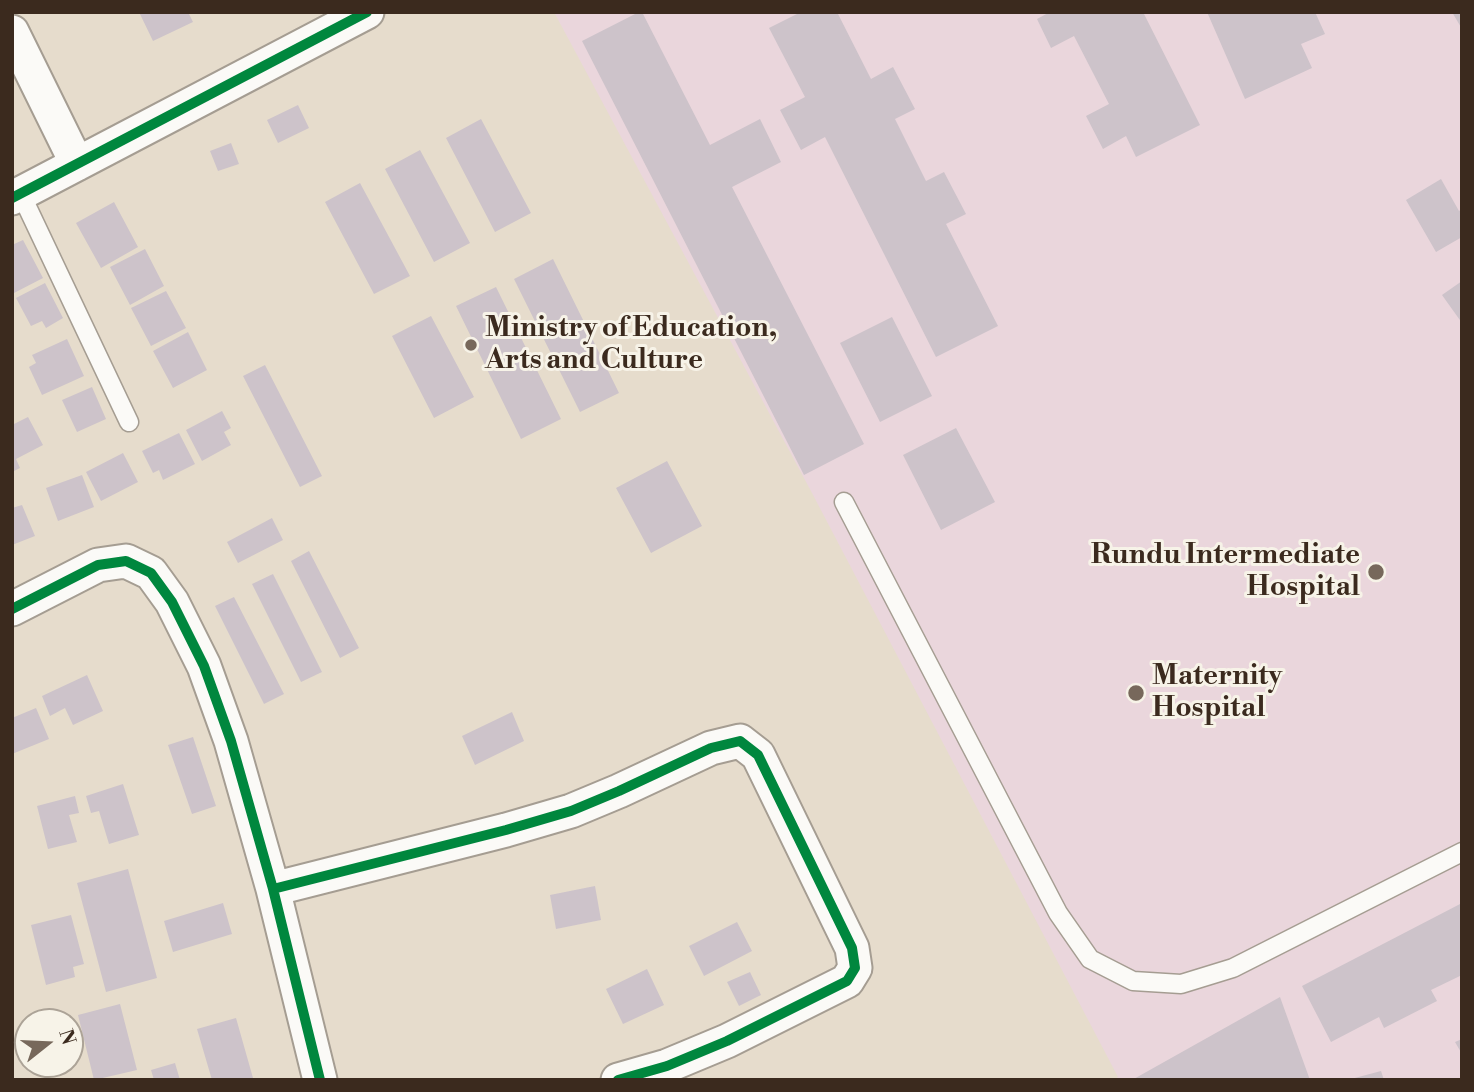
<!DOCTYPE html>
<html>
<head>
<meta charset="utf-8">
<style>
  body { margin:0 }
  #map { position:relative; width:1474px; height:1092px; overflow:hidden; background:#e6dccc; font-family:"Libre Bodoni",serif }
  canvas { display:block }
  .frame { position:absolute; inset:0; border:14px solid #3b2a1e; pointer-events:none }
  .north { position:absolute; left:14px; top:1008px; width:70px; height:70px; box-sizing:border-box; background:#f7f3e8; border:2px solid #aca397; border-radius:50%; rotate:72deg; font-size:19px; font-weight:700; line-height:28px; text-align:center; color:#3b2a1e }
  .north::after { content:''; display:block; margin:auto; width:24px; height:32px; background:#77685b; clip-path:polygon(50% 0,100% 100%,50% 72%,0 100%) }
</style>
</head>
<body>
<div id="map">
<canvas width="1474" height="1092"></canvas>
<div class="frame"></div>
<div class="north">N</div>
</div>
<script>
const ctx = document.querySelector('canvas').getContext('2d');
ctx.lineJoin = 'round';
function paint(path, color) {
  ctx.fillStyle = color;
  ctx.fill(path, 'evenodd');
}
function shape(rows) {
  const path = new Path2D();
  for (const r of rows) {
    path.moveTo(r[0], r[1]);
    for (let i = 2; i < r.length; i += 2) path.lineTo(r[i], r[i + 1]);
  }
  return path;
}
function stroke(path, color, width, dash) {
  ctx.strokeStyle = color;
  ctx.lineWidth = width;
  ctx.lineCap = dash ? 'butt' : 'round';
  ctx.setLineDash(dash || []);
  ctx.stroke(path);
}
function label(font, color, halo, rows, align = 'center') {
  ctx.font = font + ' "Libre Bodoni",serif';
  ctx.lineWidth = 6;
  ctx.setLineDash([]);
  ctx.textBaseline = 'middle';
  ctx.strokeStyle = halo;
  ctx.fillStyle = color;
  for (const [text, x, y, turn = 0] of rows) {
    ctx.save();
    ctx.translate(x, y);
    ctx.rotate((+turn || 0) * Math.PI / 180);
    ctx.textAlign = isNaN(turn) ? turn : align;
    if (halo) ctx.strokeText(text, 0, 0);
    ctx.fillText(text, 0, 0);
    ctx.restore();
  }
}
const built = shape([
  [554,12,1462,12,1462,1080,1114,1080,1118,1077,812,493]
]);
const building = shape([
  [139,12,188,12,193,22,153,41],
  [639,12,642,12,710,145,760,119,781,162,732,187,864,444,804,475,582,41],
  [801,12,837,12,871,79,893,67,915,109,895,119,926,181,944,172,966,214,946,224,998,326,936,357,825,137,801,150,780,110,805,97,769,28],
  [1050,12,1143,12,1200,125,1136,157,1126,136,1103,149,1086,116,1109,104,1074,36,1051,48,1037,19],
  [1207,12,1287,12,1288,14,1292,12,1315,12,1325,34,1301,44,1312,68,1245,99],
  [1452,12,1462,12,1462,29],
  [298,105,309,128,278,143,267,120],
  [481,119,531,213,495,232,446,138],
  [231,143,239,164,218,171,210,151],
  [420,150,470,243,434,262,385,169],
  [1441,179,1459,211,1462,209,1462,237,1436,252,1406,200],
  [360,183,410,276,374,294,325,202],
  [114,202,138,247,101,268,76,223],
  [23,240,43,278,14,293,12,289,12,245],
  [145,249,164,286,130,305,110,267],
  [553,259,619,393,580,412,514,279],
  [1462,281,1462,323,1442,295],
  [45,283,63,318,46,328,42,321,31,326,16,298],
  [496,287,561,419,521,439,456,306],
  [166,291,186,328,151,346,131,308],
  [431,316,474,397,434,418,392,336],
  [892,317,932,396,880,422,840,343],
  [188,332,207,370,173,388,153,351],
  [67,339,84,376,42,395,29,367,36,363,32,355],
  [265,365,322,476,300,487,243,376],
  [92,387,106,419,77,432,62,400],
  [222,411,231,428,224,432,231,445,202,461,186,430],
  [28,417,43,445,16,459,20,468,12,472,12,425],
  [956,428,995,502,941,530,903,455],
  [179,433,195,464,163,480,159,470,153,473,142,451],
  [123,453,138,482,101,501,86,472],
  [667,461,702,526,651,553,616,488],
  [82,475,94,507,58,521,46,488],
  [22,505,35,536,12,545,12,508],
  [272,518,283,540,238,563,227,542],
  [309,551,359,648,340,658,291,561],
  [273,574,322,672,301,682,252,584],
  [234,597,284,694,264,704,215,606],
  [87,675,103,711,73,725,65,708,50,716,42,696],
  [36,708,49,739,12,754,12,718],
  [512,712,524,741,475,765,462,736],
  [193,737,216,806,192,814,168,745],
  [123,784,139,835,109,844,99,811,91,813,86,796],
  [75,796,79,813,69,815,77,842,48,849,37,806],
  [128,869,157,978,106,992,77,883],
  [595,886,601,920,556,929,550,895],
  [223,903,232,934,173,952,164,921],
  [1462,903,1462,975,1431,990,1437,1001,1384,1028,1379,1017,1331,1042,1302,986],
  [71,915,84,964,73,967,75,977,46,985,31,925],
  [737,922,752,951,704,976,689,946],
  [647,969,664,1005,623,1024,606,989],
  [750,972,761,995,739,1006,727,982],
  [1280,997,1310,1080,1132,1080],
  [120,1004,137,1070,94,1080,78,1015],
  [50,1016,52,1022,31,1022,31,1021],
  [236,1018,253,1078,248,1080,212,1080,197,1029],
  [1462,1039,1462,1054,1455,1042],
  [175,1063,180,1080,154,1080,151,1070],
  [1381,1071,1384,1080,1351,1080,1351,1079]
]);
const service = shape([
  [21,194,129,422],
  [844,502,1058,913,1090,959,1133,981,1181,984,1233,968,1462,852]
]);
const minor = shape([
  [12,32,77,164],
  [12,198,367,12],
  [12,609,98,565,126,561,151,573,172,602,204,666,231,741,273,889,320,1080],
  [273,889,506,830,571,811,619,791,711,748,740,741,758,755,852,948,855,968,847,981,727,1041,667,1066,618,1080]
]);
const cycleway = shape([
  [12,198,367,12],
  [12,609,98,565,126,561,151,573,172,602,204,666,231,741,273,889,320,1080],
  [273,889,506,830,571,811,619,791,711,748,740,741,758,755,852,948,855,968,847,981,727,1041,667,1066,618,1080]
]);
const markers = [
  [471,345,7,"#77685b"],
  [1376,572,9,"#77685b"],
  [1136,693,9,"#77685b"]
];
const poiNames = [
  ["Ministry of Education,",485,329],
  ["Arts and Culture",485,361],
  ["Rundu Intermediate",1360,556,"right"],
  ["Hospital",1360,588,"right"],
  ["Maternity",1152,677],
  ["Hospital",1152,709]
];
paint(built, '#ead6dc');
paint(building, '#cdc3ca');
stroke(service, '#a59d92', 21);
stroke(minor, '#a59d92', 37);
stroke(service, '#fbfaf7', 18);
stroke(minor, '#fbfaf7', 33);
stroke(cycleway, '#00873e', 10);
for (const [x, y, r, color] of markers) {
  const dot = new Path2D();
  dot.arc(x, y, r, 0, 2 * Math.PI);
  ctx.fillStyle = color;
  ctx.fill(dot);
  stroke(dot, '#f7f3e8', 2.5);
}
label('bold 28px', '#3b2a1e', '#f7f3e8', poiNames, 'left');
</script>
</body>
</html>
